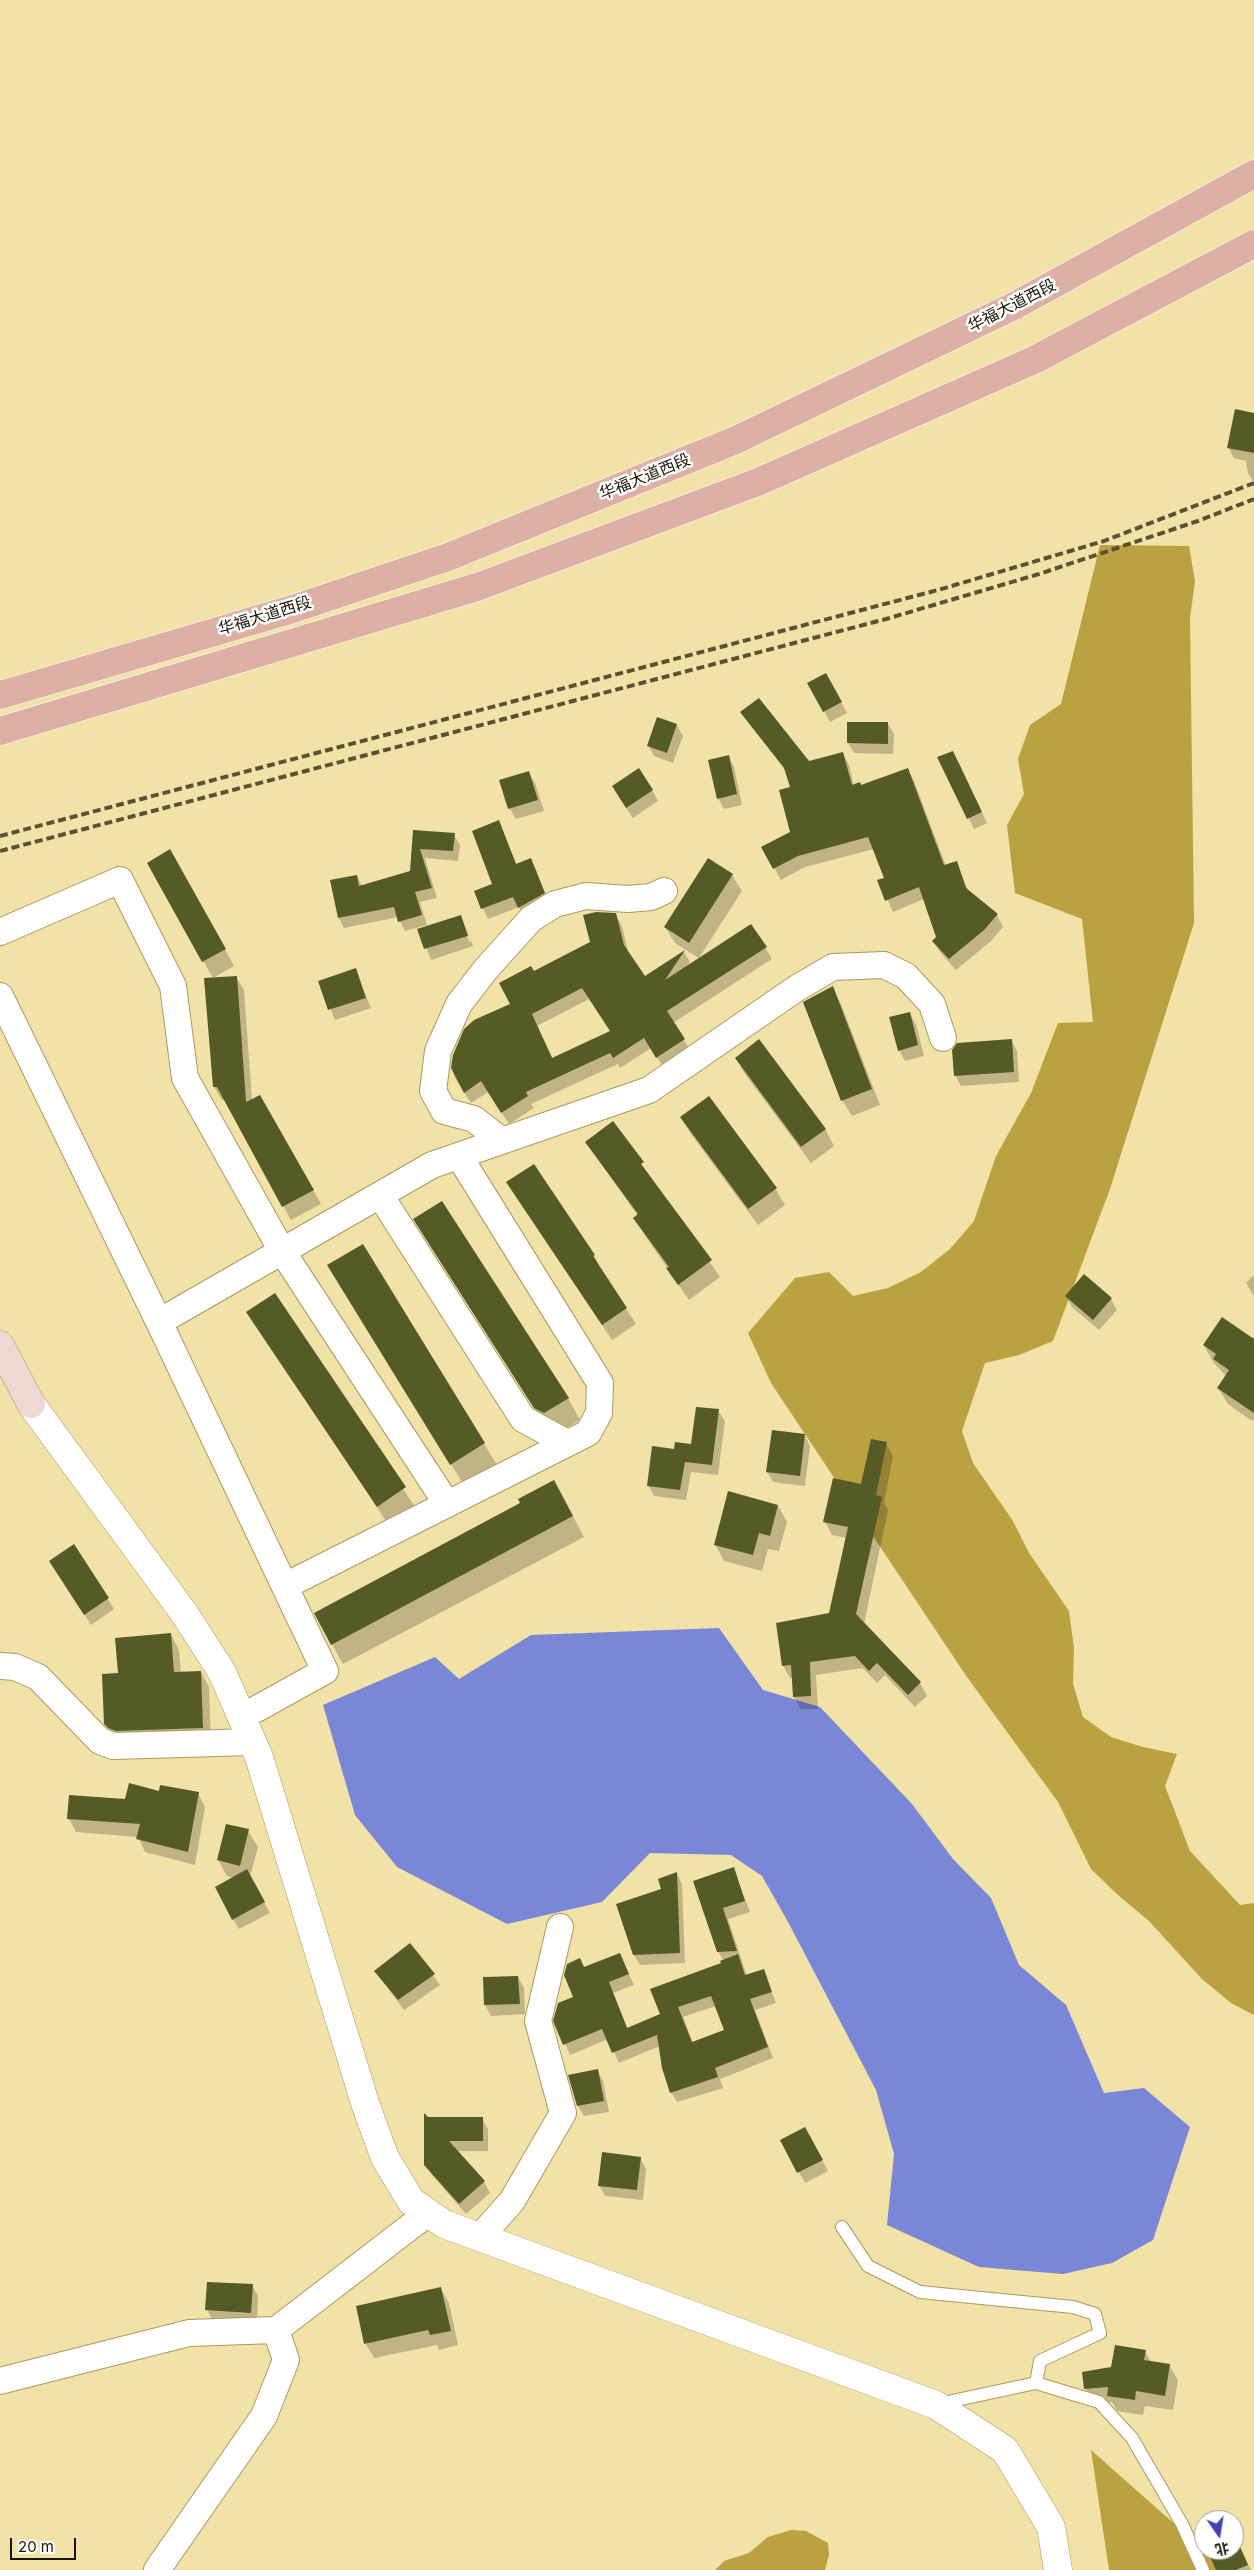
<!DOCTYPE html>
<html>
<head>
<meta charset="utf-8">
<style>
  body { margin:0 }
  #map { position:relative; width:1254px; height:2570px; overflow:hidden; background:#f1e2a7; font-family:Inter,"Noto Sans SC",sans-serif }
  canvas { display:block }
  .north { position:absolute; left:1194px; top:2510px; width:50px; height:50px; box-sizing:border-box; background:#fff; border:1px solid #a3a199; border-radius:50%; rotate:167deg; font-size:14px; font-weight:700; line-height:20px; text-align:center; color:#181300 }
  .north::after { content:''; display:block; margin:auto; width:18px; height:22px; background:#3f42b7; clip-path:polygon(50% 0,100% 100%,50% 72%,0 100%) }
  .scale { position:absolute; left:10px; top:2538px; width:66px; height:22px; box-sizing:border-box; border:2px solid #181300; border-top:0; padding-left:6px; font-size:15px; line-height:18px; white-space:nowrap; color:#181300; -webkit-text-stroke:4px #fff; paint-order:stroke }
</style>
</head>
<body>
<div id="map">
<canvas width="1254" height="2570"></canvas>
<div class="north">北</div>
<div class="scale">20 m</div>
</div>
<script>
const ctx = document.querySelector('canvas').getContext('2d');
ctx.lineJoin = 'round';
function paint(path, color) {
  ctx.fillStyle = color;
  ctx.fill(path, 'evenodd');
}
function shape(rows) {
  const path = new Path2D();
  for (const r of rows) {
    path.moveTo(r[0], r[1]);
    for (let i = 2; i < r.length; i += 2) path.lineTo(r[i], r[i + 1]);
  }
  return path;
}
function stroke(path, color, width, dash) {
  ctx.strokeStyle = color;
  ctx.lineWidth = width;
  ctx.lineCap = dash ? 'butt' : 'round';
  ctx.setLineDash(dash || []);
  ctx.stroke(path);
}
function label(font, color, halo, rows, align = 'center') {
  ctx.font = font + ' Inter,"Noto Sans SC",sans-serif';
  ctx.lineWidth = 5;
  ctx.setLineDash([]);
  ctx.textBaseline = 'middle';
  ctx.strokeStyle = halo;
  ctx.fillStyle = color;
  for (const [text, x, y, turn = 0] of rows) {
    ctx.save();
    ctx.translate(x, y);
    ctx.rotate((+turn || 0) * Math.PI / 180);
    ctx.textAlign = isNaN(turn) ? turn : align;
    if (halo) ctx.strokeText(text, 0, 0);
    ctx.fillText(text, 0, 0);
    ctx.restore();
  }
}
const forest = shape([
  [1100,545,1189,546,1195,581,1190,618,1194,923,1110,1189,1053,1341,1019,1355,985,1363,962,1431,973,1463,1013,1521,1029,1553,1069,1611,1074,1648,1073,1684,1083,1717,1111,1737,1143,1747,1177,1754,1165,1786,1190,1851,1240,1905,1254,1903,1254,2015,1231,2003,1202,1979,1149,1921,1119,1896,1091,1869,1058,1802,967,1677,771,1383,748,1333,795,1278,829,1272,853,1296,888,1288,921,1272,950,1249,974,1221,996,1156,1031,1093,1058,1023,1093,1022,1082,919,1015,893,1007,825,1024,794,1018,759,1030,725,1061,704],
  [1091,2450,1204,2550,1228,2570,1109,2570],
  [791,2530,806,2531,828,2543,829,2555,825,2570,715,2570,724,2561,749,2553,768,2537]
]);
const water = shape([
  [719,1628,763,1690,820,1707,912,1804,953,1859,991,1898,1019,1965,1066,2005,1104,2093,1144,2088,1190,2127,1153,2240,1112,2263,1063,2274,979,2267,887,2225,894,2154,876,2090,787,1920,762,1876,731,1855,650,1853,602,1902,507,1924,397,1867,355,1815,323,1705,435,1657,459,1679,531,1635]
]);
const shadow = shape([
  [1254,415,1254,483,1248,473,1246,461,1234,458,1228,447],
  [826,674,847,713,830,722,809,684],
  [742,713,809,763,843,754,849,765,854,785,861,787,908,770,914,781,946,866,956,862,969,892,997,915,1003,927,991,941,956,970,940,952,933,941,937,937,924,899,893,912,879,881,885,878,874,849,805,867,781,880,763,847,791,833,791,788,787,772],
  [658,719,677,725,683,736,673,763,654,756,648,745],
  [888,724,894,734,893,754,854,753,848,743],
  [728,756,734,767,742,805,724,809,718,798],
  [939,758,959,763,987,823,974,829],
  [529,773,535,783,544,811,516,819,510,809,501,781],
  [652,790,658,801,633,818,619,797],
  [498,822,517,865,530,859,550,904,525,918,519,907,488,919,475,892,494,884],
  [415,831,454,835,460,845,458,861,425,858,437,898,420,902,427,925,405,931,398,917,344,928,339,918,357,876,362,886,411,872],
  [170,851,234,966,213,978,148,863],
  [732,875,742,891,699,958,675,943,665,927],
  [615,914,622,926,629,955,644,978,684,952,690,962,687,967,765,947,772,959,673,1023,691,1051,664,1068,651,1048,620,1068,618,1064,531,1104,534,1108,509,1124,488,1092,471,1103,455,1078,452,1068,512,1004,534,973,592,943],
  [589,999,611,1032,553,1059,537,1026],
  [461,917,473,946,431,960,419,930],
  [464,927,466,927,471,941,469,942],
  [355,970,371,1008,335,1020,319,982],
  [236,977,244,990,252,1100,260,1096,321,1204,291,1220,226,1100,222,1100,214,1087],
  [832,988,841,1004,880,1105,852,1116,842,1100],
  [910,1014,916,1024,924,1056,905,1061,899,1050],
  [1011,1040,1017,1051,1019,1082,961,1086,955,1075],
  [736,1058,825,1129,834,1146,811,1163,745,1074],
  [681,1118,775,1188,785,1205,758,1225,691,1134],
  [613,1123,720,1277,689,1300,644,1234,634,1218,638,1216,586,1142],
  [507,1183,594,1255,602,1272,636,1324,612,1340],
  [427,1241,568,1398,580,1420,557,1434,547,1429],
  [362,1245,497,1465,464,1485,341,1287],
  [1254,1275,1254,1296,1246,1283],
  [1085,1276,1111,1299,1117,1310,1099,1330,1072,1307,1066,1296],
  [275,1295,417,1510,390,1527,248,1313],
  [1254,1336,1254,1419,1252,1421,1228,1404,1218,1388,1226,1376,1213,1362,1204,1345,1252,1339],
  [718,1411,725,1421,718,1475,691,1472,686,1500,654,1496,648,1485,675,1450,692,1446],
  [805,1436,810,1446,805,1486,773,1482,767,1472],
  [886,1443,893,1456,884,1503,888,1510,864,1624,920,1683,927,1696,915,1707,885,1675,877,1683,863,1668,816,1675,818,1709,801,1709,794,1697,793,1678,790,1678,783,1666,830,1614,847,1538,832,1535,825,1522,862,1485],
  [565,1501,584,1537,343,1664,332,1644],
  [778,1506,787,1522,779,1551,768,1549,762,1571,724,1561,715,1544],
  [74,1546,114,1609,91,1625,57,1572],
  [171,1635,179,1650,181,1673,201,1672,209,1687,211,1743,114,1739,105,1723,119,1675],
  [160,1793,198,1793,205,1807,195,1865,145,1852,138,1837,76,1832,69,1819,126,1800],
  [248,1831,258,1847,250,1877,270,1913,239,1929,233,1919,234,1878,227,1876,218,1860],
  [733,1868,750,1912,728,1919,747,1976,763,1970,776,2003,755,2010,773,2058,720,2079,723,2088,677,2102,671,2092,660,2046,619,2063,608,2039,570,2055,555,2021,575,1997,584,1968,619,1954,634,1985,613,1993,628,2029,662,2015,723,1964,724,1961,718,1951,695,1881],
  [716,2006,725,2030,693,2043,683,2017],
  [677,1874,682,1884,685,1963,640,1965,634,1955],
  [410,1944,440,1985,404,2010,376,1972],
  [518,1977,524,1988,525,2014,491,2016,485,2005],
  [597,2070,603,2081,609,2112,584,2116,578,2106],
  [427,2118,482,2119,488,2129,488,2151,457,2151,484,2182,490,2193,466,2214,432,2175,425,2164],
  [811,2139,828,2171,805,2183,782,2141],
  [640,2158,646,2169,643,2200,605,2196,599,2185],
  [252,2285,258,2296,257,2323,213,2321,207,2310],
  [441,2289,449,2303,458,2345,439,2350,437,2345,374,2358,366,2344],
  [1145,2351,1151,2362,1169,2365,1178,2380,1173,2410,1145,2406,1143,2415,1117,2411,1112,2402,1094,2404,1086,2389,1112,2368],
  [1234,2535,1251,2570,1217,2570,1208,2550,1234,2550]
]);
const building = shape([
  [1235,409,1254,413,1254,453,1227,448],
  [826,673,842,702,823,712,807,683],
  [759,698,809,761,843,752,852,785,860,782,861,785,908,768,944,865,957,861,966,888,998,914,984,930,949,959,932,941,936,937,919,887,885,901,877,880,884,878,868,837,798,856,773,869,761,847,790,832,779,790,790,787,784,768,740,712],
  [657,717,677,724,667,753,647,746],
  [847,722,888,722,888,744,847,743],
  [953,751,982,812,967,819,937,757],
  [729,755,737,794,717,799,708,760],
  [639,768,653,790,626,808,612,786],
  [529,771,538,800,508,809,499,780],
  [499,820,516,864,531,858,545,893,518,908,513,897,481,909,474,891,492,884,472,831],
  [413,830,455,833,453,851,420,849,432,888,415,892,422,915,398,922,394,907,338,918,330,880,357,875,359,886,410,871],
  [170,849,226,949,202,962,147,863],
  [708,858,733,874,689,943,664,927],
  [596,912,616,913,624,945,645,976,685,950,665,980,751,924,767,947,667,1011,685,1039,656,1058,644,1038,613,1058,610,1053,526,1092,528,1096,501,1113,481,1081,464,1093,451,1068,453,1055,464,1029,474,1020,510,1004,499,983,531,966,534,971,590,942,583,915],
  [582,988,610,1031,552,1058,532,1014],
  [461,915,468,936,424,949,417,929],
  [356,968,366,998,328,1010,318,981],
  [237,976,246,1102,260,1095,314,1190,282,1207,217,1087,213,1087,204,978],
  [833,986,872,1089,841,1101,803,1002],
  [910,1012,918,1045,898,1051,889,1017],
  [759,1039,826,1129,801,1147,735,1058],
  [1012,1039,1014,1072,954,1076,952,1050,957,1043],
  [709,1096,777,1188,748,1209,680,1117],
  [613,1121,644,1162,641,1164,712,1260,678,1285,666,1268,669,1267,633,1218,638,1214,585,1142],
  [534,1164,595,1255,593,1256,627,1308,602,1325,506,1182],
  [442,1201,569,1398,544,1413,534,1408,413,1219],
  [363,1244,485,1443,450,1465,327,1265],
  [1084,1274,1112,1298,1093,1320,1065,1296],
  [275,1293,406,1487,377,1507,246,1312],
  [1222,1317,1254,1339,1254,1413,1217,1388,1229,1370,1213,1359,1216,1354,1203,1345],
  [696,1407,719,1409,712,1465,685,1462,680,1490,647,1486,652,1446,674,1449,675,1442,691,1444],
  [772,1430,805,1434,800,1476,766,1472],
  [871,1439,887,1442,876,1495,882,1497,856,1614,921,1682,908,1695,877,1663,869,1671,855,1656,810,1662,811,1696,793,1697,791,1665,782,1666,776,1623,829,1613,848,1527,823,1522,833,1478,861,1484],
  [554,1480,573,1516,331,1645,314,1613,520,1503,518,1499],
  [728,1491,778,1505,770,1536,759,1533,753,1555,714,1545],
  [74,1544,109,1598,84,1615,49,1561],
  [171,1633,174,1672,201,1671,203,1728,116,1731,108,1728,104,1724,102,1674,118,1673,115,1638],
  [129,1783,159,1791,160,1785,199,1792,188,1852,136,1839,140,1824,67,1819,69,1795,125,1799],
  [226,1824,249,1829,240,1866,217,1860],
  [734,1867,745,1901,723,1908,737,1951,717,1952,693,1881],
  [247,1869,265,1902,232,1920,215,1887],
  [677,1872,680,1953,633,1955,616,1904,661,1889,658,1879],
  [410,1943,435,1974,398,2000,374,1971],
  [620,1953,629,1974,609,1982,627,2028,660,2014,650,1989,721,1963,720,1961,738,1954,745,1975,764,1969,772,1992,750,1999,768,2047,715,2068,718,2077,670,2093,662,2068,657,2035,612,2053,602,2029,563,2045,553,2021,558,2003,573,1997,564,1975,567,1964,580,1958,584,1967],
  [711,1996,724,2030,692,2042,678,2007],
  [518,1976,520,2004,484,2005,483,1977],
  [598,2069,604,2101,577,2106,568,2075],
  [424,2113,428,2117,483,2117,483,2141,449,2141,485,2181,459,2204,424,2165],
  [805,2127,823,2160,797,2173,780,2140],
  [602,2152,641,2157,637,2190,598,2186],
  [207,2282,253,2284,251,2313,205,2310],
  [441,2287,451,2331,430,2335,428,2330,364,2344,356,2306],
  [1115,2345,1146,2350,1144,2360,1170,2364,1165,2396,1136,2391,1135,2400,1107,2396,1108,2387,1084,2389,1082,2372,1111,2367],
  [1234,2533,1248,2565,1236,2570,1216,2570,1207,2550,1234,2550]
]);
const service = shape([
  [842,2227,868,2266,920,2292,1073,2307,1095,2314,1100,2333,1040,2361,1036,2383],
  [938,2404,1036,2383,1099,2402,1132,2438,1182,2524,1203,2570]
]);
const minor = shape([
  [0,932,120,880,173,986,185,1078,282,1251,447,1504],
  [0,996,159,1322],
  [502,1141,474,1119,444,1111,433,1091,438,1051,459,1004,486,969,531,919,555,904,586,896,628,899,651,897,664,891],
  [380,1195,523,1419,567,1443],
  [285,1586,588,1433,599,1413,600,1383,459,1156],
  [0,1666,15,1667,38,1677,100,1741,113,1746,253,1742],
  [242,1717,325,1671,159,1322,432,1165,649,1090,797,988,833,967,884,965,906,976,932,1004,943,1038],
  [480,2237,512,2201,563,2113,538,2021,560,1927],
  [0,2381,189,2333,276,2330,428,2213],
  [157,2570,264,2416,286,2360,276,2330]
]);
const tertiary = shape([
  [31,1404,184,1613,222,1672,259,1757,366,2106,385,2158,411,2201,444,2224,936,2405,1005,2450,1051,2527,1058,2570]
]);
const secondary = shape([
  [0,1345,31,1404]
]);
const primary = shape([
  [0,695,293,609,448,557,736,440,1014,306,1254,174],
  [0,731,477,587,758,482,1034,360,1254,244]
]);
const rail = shape([
  [0,836,938,590,1104,541,1254,483],
  [0,851,886,619,1039,574,1198,521,1254,499]
]);
const streetNames = [
  ["华福大道西段",1012,306,-27],
  ["华福大道西段",645,477,-22],
  ["华福大道西段",265,616,-17]
];
paint(forest, '#baa240');
paint(water, '#7a87d7');
paint(shadow, '#0003');
paint(building, '#545b24');
stroke(service, '#a89a61', 14);
stroke(minor, '#a89a61', 28);
stroke(tertiary, '#a89a61', 29);
stroke(secondary, '#a89a61', 29);
stroke(primary, '#fff', 29);
stroke(service, '#fff', 12);
stroke(minor, '#fff', 26);
stroke(tertiary, '#fff', 28);
stroke(secondary, '#eed8d2', 28);
stroke(primary, '#dcb0a5', 28);
stroke(rail, '#5a5233', 4, [8, 4]);
label('16px', '#181300', '#fff', streetNames);
</script>
</body>
</html>
